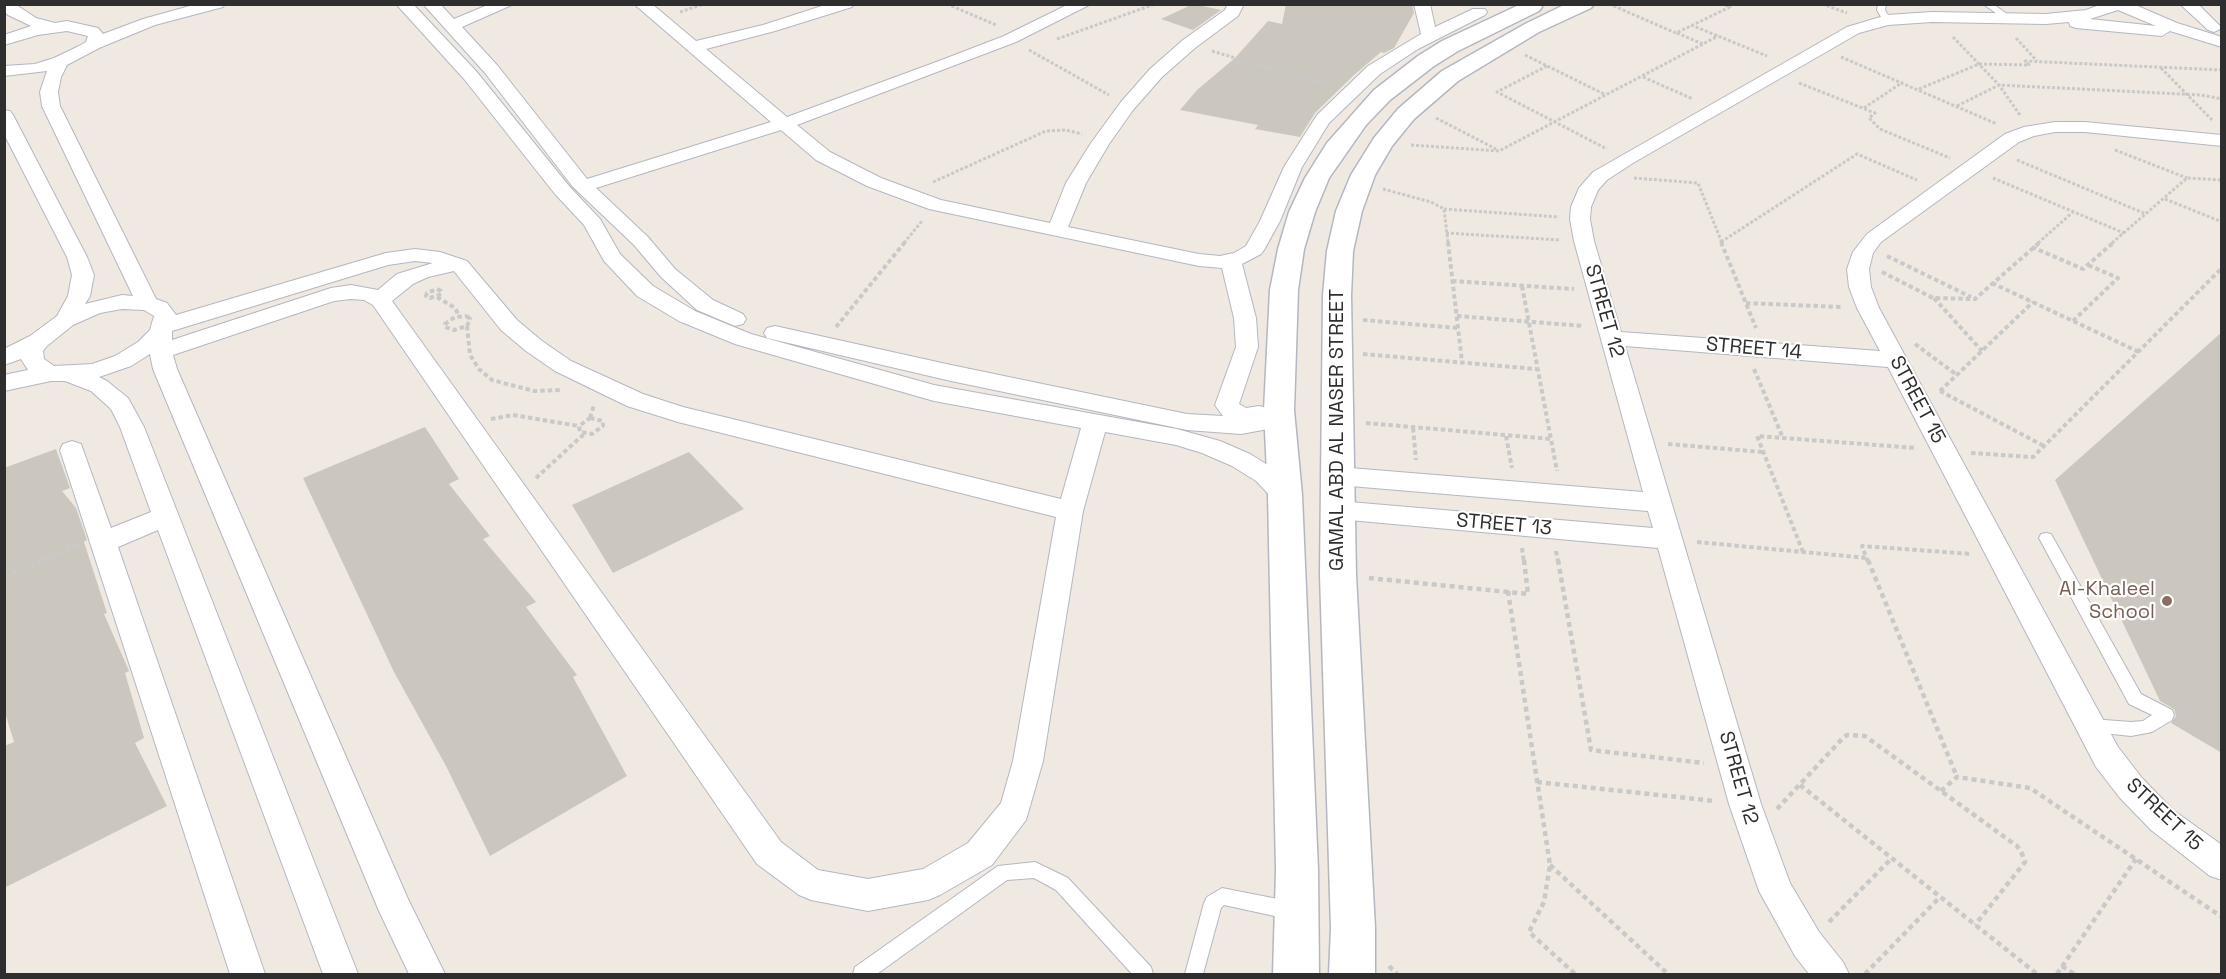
<!DOCTYPE html>
<html>
<head>
<meta charset="utf-8">
<style>
  body { margin:0 }
  #map { position:relative; width:2226px; height:979px; overflow:hidden; background:#efe9e1; font-family:"Space Grotesk",sans-serif }
  canvas { display:block }
  .frame { position:absolute; inset:0; border:6px solid #2e2e2e; pointer-events:none }
</style>
</head>
<body>
<div id="map">
<canvas width="2226" height="979"></canvas>
<div class="frame"></div>
</div>
<script>
const ctx = document.querySelector('canvas').getContext('2d');
ctx.lineJoin = 'round';
function paint(path, color) {
  ctx.fillStyle = color;
  ctx.fill(path, 'evenodd');
}
function shape(rows) {
  const path = new Path2D();
  for (const r of rows) {
    path.moveTo(r[0], r[1]);
    for (let i = 2; i < r.length; i += 2) path.lineTo(r[i], r[i + 1]);
  }
  return path;
}
function stroke(path, color, width, dash) {
  ctx.strokeStyle = color;
  ctx.lineWidth = width;
  ctx.lineCap = dash ? 'butt' : 'round';
  ctx.setLineDash(dash || []);
  ctx.stroke(path);
}
function label(font, color, halo, rows, align = 'center') {
  ctx.font = font + ' "Space Grotesk",sans-serif';
  ctx.lineWidth = 4.5;
  ctx.setLineDash([]);
  ctx.textBaseline = 'middle';
  ctx.strokeStyle = halo;
  ctx.fillStyle = color;
  for (const [text, x, y, turn = 0] of rows) {
    ctx.save();
    ctx.translate(x, y);
    ctx.rotate((+turn || 0) * Math.PI / 180);
    ctx.textAlign = isNaN(turn) ? turn : align;
    if (halo) ctx.strokeText(text, 0, 0);
    ctx.fillText(text, 0, 0);
    ctx.restore();
  }
}
const building = shape([
  [1193,4,1221,10,1193,30,1161,19],
  [1286,4,1412,4,1414,13,1394,48,1384,53,1381,52,1354,75,1315,113,1300,137,1255,129,1258,125,1180,110,1197,90,1235,58,1268,21,1282,24],
  [2222,332,2222,753,2171,723,2176,716,2174,709,2160,701,2055,480],
  [425,427,459,479,449,484,490,536,483,539,536,602,526,607,577,675,573,677,627,776,490,856,446,766,394,672,303,478],
  [56,449,70,488,62,491,76,508,87,540,84,542,107,613,104,614,129,671,125,673,144,738,135,743,167,806,4,888,4,746,14,742,4,709,4,468],
  [689,452,744,509,613,573,572,505]
]);
const pathFar2 = shape([
  [947,4,996,25],
  [1609,4,1676,33,1730,7,1723,4],
  [1822,4,1847,13],
  [680,12,704,4],
  [1691,25,1767,56],
  [1677,33,1703,44],
  [1953,37,1999,85,2020,115],
  [2016,38,2037,61],
  [1057,39,1155,4],
  [1029,50,1109,95],
  [1212,51,1329,86],
  [1525,55,1606,95],
  [1841,57,1997,124],
  [1547,66,1497,92,1607,149],
  [2161,68,2212,120],
  [1643,77,1693,99],
  [1799,83,1875,113,1869,118,1880,129,1950,158],
  [1919,89,1979,64,2029,65,2025,61,2222,70],
  [1957,106,1999,85,2201,95,2222,99],
  [1864,108,1903,82],
  [1436,118,1496,149],
  [1411,145,1499,151,1718,36],
  [2115,150,2187,178],
  [2017,160,2146,214],
  [1634,178,1698,183,1722,243],
  [1993,178,2124,233],
  [933,182,1046,131,1066,130,1082,134],
  [1383,189,1431,202,1444,209,1448,243],
  [2165,199,2222,222],
  [1444,209,1559,217],
  [1446,233,1560,240],
  [1721,242,1857,154,1917,180],
  [904,243,922,221],
  [2038,243,2073,212],
  [2112,243,2187,178,2222,180]
]);
const pathFar1 = shape([
  [1448,242,1462,362],
  [1721,242,1756,328],
  [2032,247,2083,269,2114,242],
  [1887,256,1971,297],
  [1882,272,1933,298,1975,299,2040,242],
  [1452,281,1574,289],
  [1992,283,2139,352],
  [1522,286,1557,471],
  [437,289,441,291,441,294,430,298,426,296,427,293,437,289],
  [437,297,455,308,459,316],
  [1934,298,1982,351],
  [1746,303,1841,307],
  [467,316,470,319,467,326,454,330,445,327,445,324,455,317,467,316],
  [1457,316,1584,326],
  [1363,320,1458,328],
  [2073,321,2118,278,2088,265],
  [467,326,470,355,479,369,492,380,534,391,560,390],
  [836,327,905,242],
  [1915,344,1957,375],
  [1363,354,1536,369],
  [1754,369,1783,438],
  [1940,391,2044,446],
  [1940,391,2033,302],
  [590,418,594,405],
  [590,418,603,421,603,426,592,434,580,432,579,426,590,418],
  [491,419,513,415,579,426],
  [1366,423,1551,439],
  [1413,428,1416,460],
  [1506,436,1512,468],
  [1668,444,1763,452],
  [1971,453,2033,457,2222,268],
  [536,478,584,434],
  [1697,542,1867,558],
  [1522,548,1524,562],
  [1556,551,1558,562],
  [1803,552,1757,436,1916,448],
  [38,562,78,545],
  [1868,562,1862,546,1972,554]
]);
const path = shape([
  [1558,560,1591,750,1704,763],
  [1868,560,1957,777],
  [4,576,42,560],
  [1369,578,1528,594,1524,560],
  [1508,591,1550,865,1544,902,1529,932,1575,974],
  [1537,782,1715,801],
  [1800,785,2037,974],
  [1941,791,1957,777,2030,788,2222,917],
  [1777,809,1842,739,1847,735,1865,736,2017,846,2022,854,2025,862,1975,925],
  [1550,865,1668,974],
  [1829,922,1892,858],
  [1389,966,1397,974],
  [2062,966,2074,974],
  [1865,974,1940,897],
  [2057,974,2136,859]
]);
const lane = shape([
  [1878,4,1886,4,1885,10,1891,20,1890,22,1884,22,1877,10,1878,4],
  [1983,4,1993,4,2014,19,2007,21,1983,4],
  [2046,533,2051,534,2141,694,2172,710,2174,715,2172,720,2152,732,2131,736,2085,731,2083,726,2085,721,2091,719,2131,722,2143,721,2152,715,2129,704,2039,538,2041,534,2046,533],
  [1035,862,1068,878,1151,967,1153,974,1132,974,1056,890,1034,878,1007,880,877,974,853,974,855,967,998,866,1035,862],
  [1222,888,1293,902,1299,905,1302,911,1299,917,1293,920,1224,905,1221,908,1203,974,1185,974,1204,903,1207,897,1222,888]
]);
const street = shape([
  [4,4,15,4,36,18,55,23,67,21,98,28,103,34,143,19,197,4,225,4,223,7,155,25,99,48,67,65,61,77,58,92,60,106,156,299,167,303,176,315,386,253,415,249,440,252,467,261,517,320,542,341,571,361,643,394,683,407,1061,499,1081,428,934,401,735,344,679,321,637,296,604,261,584,225,555,194,464,79,396,4,413,4,476,71,569,186,600,219,620,254,653,286,695,311,751,334,934,385,1177,429,1220,441,1250,454,1274,469,1298,495,1294,502,1285,504,1276,502,1256,481,1232,466,1202,453,1176,445,1105,432,1083,511,1043,761,1026,820,992,865,940,895,928,900,868,911,811,900,799,895,757,864,373,305,364,300,351,299,334,301,173,355,177,369,408,899,445,974,409,974,379,911,153,369,150,354,131,366,99,377,107,381,128,398,144,427,358,974,323,974,158,530,118,547,265,974,230,974,60,450,63,444,72,441,81,444,111,528,151,512,120,427,111,409,91,391,65,381,51,381,4,391,4,375,28,370,21,359,4,365,4,349,30,336,57,316,68,296,72,275,67,257,4,134,4,110,10,111,13,115,87,257,94,275,90,296,85,304,122,295,133,296,42,106,40,92,47,71,4,76,4,66,35,64,54,58,79,46,86,42,88,36,67,31,38,35,4,45,4,35,31,26,8,15,4,11,4,4],
  [415,261,433,263,397,274,378,290,351,285,331,288,172,340,172,331,388,265,415,261],
  [454,271,501,330,526,351,555,371,627,406,678,422,1056,517,1013,761,1001,803,968,843,923,869,868,879,818,870,781,842,392,301,413,284,428,277,454,271],
  [122,309,144,310,154,316,150,330,138,342,115,356,92,364,54,366,44,359,43,351,47,346,73,325,100,313,122,309],
  [423,4,440,4,454,19,490,4,514,4,462,27,497,65,587,179,771,122,634,4,652,4,696,41,763,25,828,4,854,4,852,7,775,31,706,49,787,117,939,61,1004,36,1069,4,1091,4,1016,42,797,125,830,152,881,178,941,200,1050,223,1066,183,1091,143,1121,102,1150,69,1183,40,1225,10,1228,4,1244,4,1238,16,1195,48,1162,77,1133,110,1109,144,1086,183,1068,227,1199,254,1220,256,1234,253,1246,246,1260,221,1284,167,1317,115,1368,66,1421,34,1414,4,1430,4,1435,27,1473,9,1485,9,1487,12,1485,15,1418,49,1380,74,1329,123,1302,167,1280,221,1264,250,1261,254,1242,264,1256,318,1258,347,1239,404,1246,408,1259,406,1267,408,1270,413,1281,411,1290,413,1293,419,1290,425,1241,434,1187,430,951,381,767,338,764,333,767,328,775,326,951,365,1187,414,1223,416,1215,405,1236,347,1234,318,1222,268,1199,266,929,209,867,186,816,160,781,130,596,188,648,237,675,269,713,300,743,314,746,319,743,324,735,326,697,310,661,277,634,245,573,187,485,73,423,4],
  [2102,4,2133,4,2177,23,2222,37,2222,47,2170,31,2162,36,2076,28,2070,26,2069,22,2046,24,1932,22,1888,25,1859,33,1633,163,1607,180,1598,190,1591,207,1590,219,1594,241,1621,332,1880,351,1857,308,1849,287,1847,269,1853,252,1867,234,2005,134,2024,127,2055,122,2085,122,2222,135,2222,146,2085,132,2055,132,2034,136,2019,142,1881,242,1873,253,1869,269,1871,287,1879,308,2118,747,2142,778,2173,810,2222,845,2222,880,2210,876,2151,830,2120,798,2096,767,1888,367,1625,346,1761,804,1790,883,1819,932,1843,962,1849,974,1809,974,1795,956,1759,891,1729,804,1658,548,1338,519,1329,517,1325,510,1329,503,1338,501,1653,528,1648,511,1338,485,1329,482,1325,476,1329,470,1338,467,1643,492,1574,241,1570,219,1571,207,1579,188,1593,172,1847,27,1887,15,1932,12,2046,14,2086,10,2102,4],
  [2118,10,2156,26,2090,19,2118,10],
  [2180,4,2198,4,2222,28,2214,32,2208,30,2180,4]
]);
const secondary = shape([
  [1521,4,1540,4,1542,7,1539,11,1458,51,1434,66,1390,100,1366,125,1329,178,1315,212,1304,249,1298,290,1294,410,1302,495,1318,870,1319,974,1273,974,1276,870,1268,495,1264,410,1270,290,1278,249,1289,212,1305,178,1327,143,1374,90,1418,56,1442,41,1521,4],
  [1566,4,1594,4,1591,8,1539,32,1458,81,1414,119,1392,146,1375,175,1362,211,1353,251,1351,295,1356,575,1375,928,1375,974,1329,974,1331,928,1320,575,1323,295,1327,251,1336,211,1351,175,1374,138,1398,109,1442,71,1525,24,1566,4]
]);
const markers = [
  [2167,601,6,"#8d6e63"]
];
const streetNames = [
  ["STREET 12",1604,311,74],
  ["STREET 14",1754,349,5],
  ["STREET 15",1917,400,62],
  ["GAMAL ABD AL NASER STREET",1338,430,-90],
  ["STREET 13",1504,525,5],
  ["STREET 12",1738,778,74],
  ["STREET 15",2164,815,43]
];
const educationNames = [
  ["Al-Khaleel",2155,590],
  ["School",2155,613]
];
paint(building, '#cbc7bf');
stroke(lane, '#b4b7c1', 2);
stroke(street, '#b4b7c1', 2);
stroke(secondary, '#b4b7c1', 3);
stroke(pathFar2, '#c9c9c9', 3, [3, 2]);
stroke(pathFar1, '#c9c9c9', 4, [4.5, 3]);
stroke(path, '#c9c9c9', 4.5, [5, 4]);
paint(lane, '#fff');
paint(street, '#fff');
paint(secondary, '#fff');
for (const [x, y, r, color] of markers) {
  const dot = new Path2D();
  dot.arc(x, y, r, 0, 2 * Math.PI);
  ctx.fillStyle = color;
  ctx.fill(dot);
  stroke(dot, '#fff', 2);
}
label('20px', '#2e2e2e', '#fff', streetNames);
label('20px', '#785e54', '#fff', educationNames, 'right');
</script>
</body>
</html>
